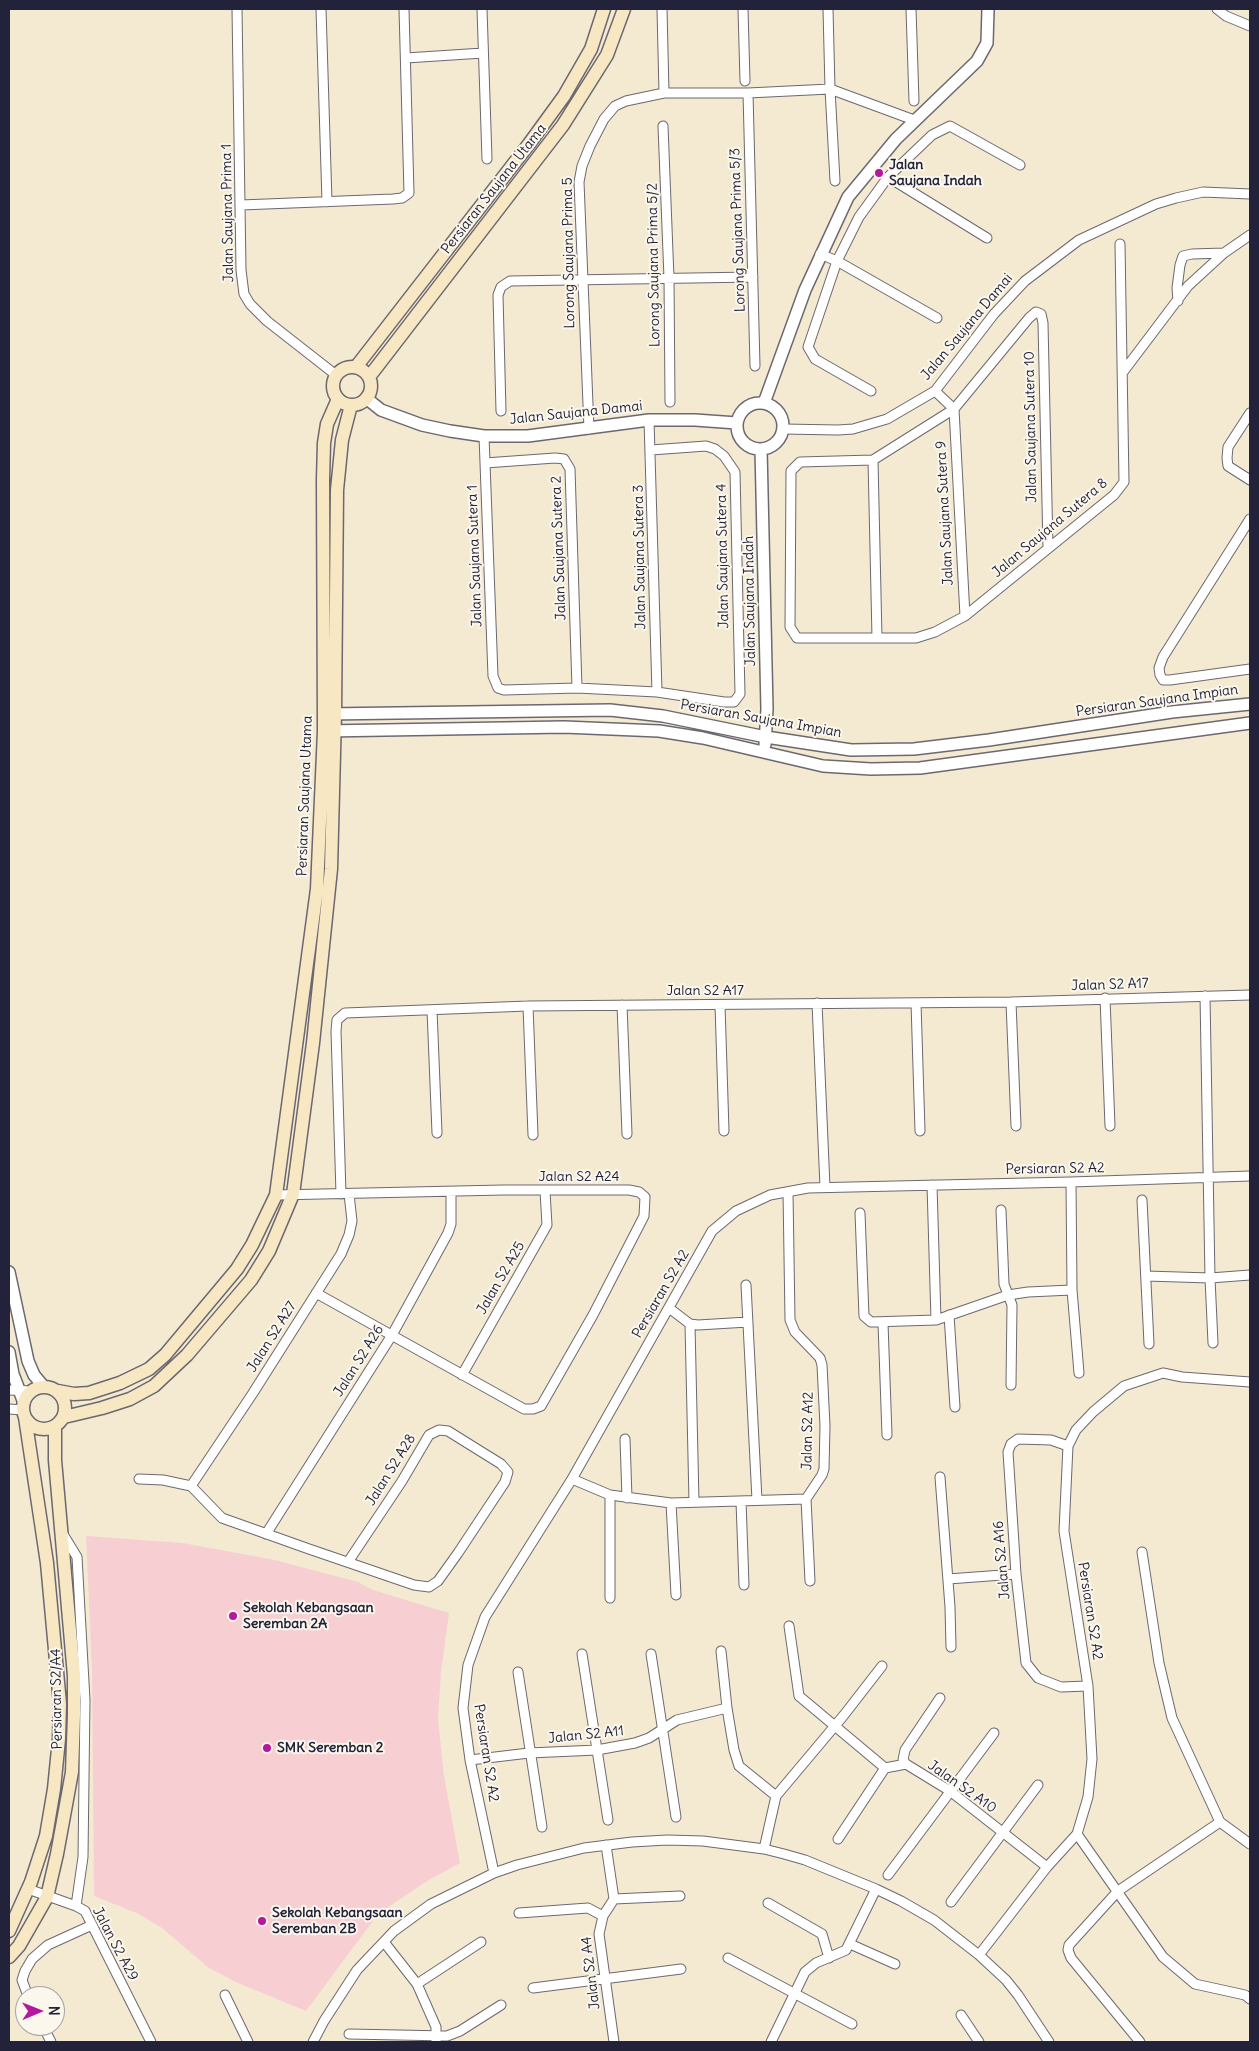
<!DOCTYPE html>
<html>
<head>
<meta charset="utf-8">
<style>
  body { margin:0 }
  #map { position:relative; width:1259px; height:2051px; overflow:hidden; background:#f4e9d1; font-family:Delius,sans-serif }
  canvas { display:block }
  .frame { position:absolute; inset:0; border:10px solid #22223b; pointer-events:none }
  .north { position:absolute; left:15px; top:1986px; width:50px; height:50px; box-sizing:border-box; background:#fbf7ec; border:1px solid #a4a2a5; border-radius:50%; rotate:89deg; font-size:14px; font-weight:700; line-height:20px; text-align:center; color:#22223b }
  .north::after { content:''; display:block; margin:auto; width:18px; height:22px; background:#b5179e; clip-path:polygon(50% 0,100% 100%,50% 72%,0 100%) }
</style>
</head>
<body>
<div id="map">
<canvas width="1259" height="2051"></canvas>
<div class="frame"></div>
<div class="north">N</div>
</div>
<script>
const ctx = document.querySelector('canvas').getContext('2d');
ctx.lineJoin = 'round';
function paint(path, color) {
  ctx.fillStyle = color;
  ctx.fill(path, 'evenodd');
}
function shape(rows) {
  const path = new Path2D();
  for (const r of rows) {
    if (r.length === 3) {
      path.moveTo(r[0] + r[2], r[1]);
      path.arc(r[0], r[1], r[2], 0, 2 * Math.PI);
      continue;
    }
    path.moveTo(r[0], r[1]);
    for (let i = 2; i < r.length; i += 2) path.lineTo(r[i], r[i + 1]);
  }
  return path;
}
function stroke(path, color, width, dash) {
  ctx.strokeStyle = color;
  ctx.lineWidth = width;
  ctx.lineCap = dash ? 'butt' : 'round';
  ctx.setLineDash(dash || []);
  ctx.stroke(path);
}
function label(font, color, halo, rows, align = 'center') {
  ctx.font = font + ' Delius,sans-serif';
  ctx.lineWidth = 4;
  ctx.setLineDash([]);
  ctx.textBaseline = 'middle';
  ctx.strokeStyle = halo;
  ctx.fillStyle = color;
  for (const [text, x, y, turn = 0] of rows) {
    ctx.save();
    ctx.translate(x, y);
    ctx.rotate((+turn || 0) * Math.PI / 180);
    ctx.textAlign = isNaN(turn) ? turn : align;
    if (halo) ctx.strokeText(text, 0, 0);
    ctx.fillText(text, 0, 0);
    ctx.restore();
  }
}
const built = shape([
  [86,1536,183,1543,275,1560,358,1582,373,1590,449,1613,441,1672,438,1719,444,1776,460,1863,427,1881,378,1914,306,2011,238,1983,209,1968,162,1928,139,1914,94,1896,92,1669]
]);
const minor = shape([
  [237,9,241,270,244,294,250,304,267,321,336,375],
  [321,9,327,202],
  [482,9,487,159],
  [662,9,664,93],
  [743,9,745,81],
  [828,9,830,89,835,181],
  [911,9,914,101],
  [1217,9,1226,16,1250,26],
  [406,58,483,53],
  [748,93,755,366],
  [663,126,669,278,670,402],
  [888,177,987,238],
  [241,205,393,199,402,198,409,193,404,9],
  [820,254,837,261,937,318],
  [1178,301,1177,288,1180,265,1183,256,1192,254,1224,253],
  [1123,372,1188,286,1224,253,1250,235],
  [871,391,815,359,808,347,837,261,859,217,888,177,932,135,950,126,1020,165],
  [935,391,954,409],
  [954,409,965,616],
  [501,411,498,295,501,287,510,281,753,277],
  [1250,413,1228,447,1227,458,1228,466,1250,480],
  [649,420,657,692],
  [589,429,579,182,582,166,590,146,604,119,615,106,626,101,664,93,748,93,830,89,914,120],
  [783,429,838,430,853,429,887,419,935,391,994,314,1025,281,1079,240,1156,204,1176,198,1203,192,1250,194],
  [484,436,493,676,498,688,504,690,577,688,657,692,724,702,734,702,740,694,735,472,724,456,715,449,706,446,651,450],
  [873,460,877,638],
  [485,463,555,458,564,459,570,469,577,688],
  [1250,519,1163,657,1159,668,1160,675,1163,680,1170,680,1250,669],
  [1048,548,1043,323,1041,314,1036,312,1029,318,954,409,873,460,800,462,791,471,790,627,797,638,916,638,935,632,965,616,1114,495,1124,482,1120,244],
  [1205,996,1210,1278,1213,1343],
  [1105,998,1110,1126],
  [1011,1002,1016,1126],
  [817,1003,825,1187],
  [916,1003,920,1131],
  [622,1005,627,1134],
  [720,1005,724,1131],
  [528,1006,533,1135],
  [432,1010,437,1133],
  [1071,1182,1072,1290,1079,1373],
  [932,1185,936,1320],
  [341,1194,336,1031,337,1020,345,1013,528,1006,1011,1002,1250,995],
  [276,1195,503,1190,629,1190,639,1192,645,1197,644,1216,593,1315,541,1406,533,1409,524,1409,316,1293],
  [1142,1200,1149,1344],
  [1001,1210,1004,1284,1012,1305,1011,1385],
  [860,1213,864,1316,871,1322,936,1320,1008,1295,1028,1292,1072,1290],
  [1146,1276,1210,1278,1250,1275],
  [746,1285,757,1500],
  [669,1308,690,1324,698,1325,748,1322],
  [949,1315,955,1407],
  [883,1323,887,1435],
  [690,1324,694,1502],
  [462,1375,547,1225,545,1191],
  [9,1390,31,1391],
  [9,1409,23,1410],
  [625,1439,627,1498],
  [1068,1446,1051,1440,1018,1439,1011,1444,1008,1452,1016,1574,1026,1663,1038,1678,1061,1687,1088,1686],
  [940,1477,950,1607,951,1647],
  [139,1479,163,1480,191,1486,222,1518,309,1549,414,1585,429,1587,438,1581,458,1553,505,1482,508,1472,501,1464,448,1431,439,1430,429,1435,402,1481,348,1562],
  [572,1479,610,1495,671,1503,806,1499,822,1475,824,1469,825,1426,822,1365,820,1358,795,1332,790,1320,788,1192],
  [191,1486,253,1393,341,1254,349,1235,352,1221,349,1194],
  [806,1499,810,1581],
  [741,1501,744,1585],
  [671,1503,676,1595],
  [63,1534,77,1557,85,1700,83,1857,76,1906],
  [266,1534,392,1335,448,1233,451,1224,451,1193],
  [1142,1552,1159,1663,1172,1718,1220,1822,1250,1844],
  [948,1579,1016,1574],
  [610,1598,610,1495],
  [789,1626,799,1696,885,1768],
  [721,1651,727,1708,734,1750,739,1766,776,1796],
  [582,1654,608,1820],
  [651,1654,676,1817],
  [518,1672,542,1827],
  [470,1760,529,1753,597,1750,635,1743,649,1738,677,1720,727,1708],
  [906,1764,903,1760,905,1750,940,1698],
  [885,1768,906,1764,950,1791,1047,1867],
  [1077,1834,1163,1957,1195,1984,1245,1995,1250,1999],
  [838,1839,885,1768],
  [606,1845,614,1899,603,1916,599,1934,614,2042],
  [764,1849,776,1796,844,1715,882,1666],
  [494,1873,470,1760,463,1708,468,1665,485,1617,572,1479,712,1231,736,1211,770,1195,808,1188,1071,1182,1250,1176],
  [888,1875,994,1733],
  [28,1889,76,1906,85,1911,151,2042],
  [614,1899,680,1896],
  [951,1902,1038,1785],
  [768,1903,822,1934,829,1958],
  [519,1913,588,1908,603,1916],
  [384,1942,417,1984,436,2027,436,2042],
  [850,1944,895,1964],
  [979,1955,1047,1867,1077,1834,1088,1797,1092,1759,1088,1686,1064,1531,1068,1446,1076,1430,1093,1412,1124,1386,1163,1373,1182,1377,1250,1382],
  [728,1958,852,2024],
  [417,1984,481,1942],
  [533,1988,681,1969],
  [225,1995,248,2042],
  [28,1996,22,1980,25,1971,32,1959,48,1945,92,1925],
  [961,2015,979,2042],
  [43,2026,51,2042],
  [349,2034,447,2036,460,2031,501,2005],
  [313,2042,324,2021,357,1970,394,1931,431,1904,494,1873,517,1865,584,1848,632,1842,667,1840,703,1841,764,1849,784,1854,805,1860,876,1889,901,1901,934,1920,979,1955,1006,1980,1018,1995,1049,2042],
  [771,2042,805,1972,816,1963,846,1950,876,1889],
  [1140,2042,1071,1958,1068,1950,1069,1945,1118,1891,1220,1822]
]);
const tertiary = shape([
  [366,398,381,410,422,425,450,431,484,436,528,436,649,420,695,420,737,423],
  [760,426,23],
  [764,403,805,290,848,197,896,139,977,61,987,43,988,9],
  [761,449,767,709,765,745],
  [327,714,610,710,663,716,766,737,851,750,914,749,989,740,1172,712,1250,704],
  [325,731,564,727,659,731,703,738,823,766,871,769,920,768,1250,723],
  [9,1272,28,1361,34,1375,44,1387],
  [9,1352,13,1374,24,1403]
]);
const secondary = shape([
  [356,367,529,144,564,96,591,49,604,9],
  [352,386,19],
  [369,377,563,125,607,55,624,9],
  [44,1408,21],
  [58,1391,74,1394,89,1393,120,1383,149,1369,165,1355,237,1269,252,1245,276,1195,317,889,324,731,323,480,324,443,327,424,338,399],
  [64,1417,102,1408,130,1399,154,1386,187,1355,251,1280,269,1251,293,1194,313,1043,331,869,335,714,337,490,342,440,351,405],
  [9,1931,31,1882,46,1836,54,1789,59,1739,60,1704,47,1563,25,1417],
  [9,1957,19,1946,47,1897,57,1854,72,1772,74,1715,74,1676,55,1460,55,1427]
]);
const markers = [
  [879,173,5,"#b5179e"],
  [233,1616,5,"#b5179e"],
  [267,1748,5,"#b5179e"],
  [262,1921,5,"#b5179e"]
];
const poiNames = [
  ["Jalan",889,165],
  ["Saujana Indah",889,181],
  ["Sekolah Kebangsaan",243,1608],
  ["Seremban 2A",243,1624],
  ["SMK Seremban 2",277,1748],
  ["Sekolah Kebangsaan",272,1913],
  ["Seremban 2B",272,1929]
];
const streetNames = [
  ["Persiaran Saujana Utama",494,189,-52],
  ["Jalan Saujana Prima 1",228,213,-91],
  ["Lorong Saujana Prima 5/3",738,230,-92],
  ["Lorong Saujana Prima 5",569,253,-91],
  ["Lorong Saujana Prima 5/2",654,265,-91],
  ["Jalan Saujana Damai",967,327,-50],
  ["Jalan Saujana Damai",576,413,-6],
  ["Jalan Saujana Sutera 10",1031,427,-91],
  ["Jalan Saujana Sutera 9",945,513,-93],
  ["Jalan Saujana Sutera 8",1050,528,-40],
  ["Jalan Saujana Sutera 2",559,548,-92],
  ["Jalan Saujana Sutera 1",475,556,-92],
  ["Jalan Saujana Sutera 4",723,556,-91],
  ["Jalan Saujana Sutera 3",640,557,-91],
  ["Jalan Saujana Indah",750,601,-91],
  ["Persiaran Saujana Impian",1157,701,-8],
  ["Persiaran Saujana Impian",761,719,10],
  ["Persiaran Saujana Utama",305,796,-88],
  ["Jalan S2 A17",1110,985,-2],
  ["Jalan S2 A17",705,991],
  ["Persiaran S2 A2",1055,1169,-1],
  ["Jalan S2 A24",579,1177],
  ["Jalan S2 A25",501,1278,-60],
  ["Persiaran S2 A2",661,1294,-60],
  ["Jalan S2 A27",272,1337,-58],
  ["Jalan S2 A26",359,1361,-58],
  ["Jalan S2 A12",808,1431,-89],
  ["Jalan S2 A28",391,1470,-58],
  ["Jalan S2 A16",1002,1560,-95],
  ["Persiaran S2 A2",1090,1611,81],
  ["Persiaran S2/A4",57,1699,-91],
  ["Jalan S2 A11",586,1735,-6],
  ["Persiaran S2 A2",486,1753,81],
  ["Jalan S2 A10",962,1787,35],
  ["Jalan S2 A29",115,1944,62],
  ["Jalan S2 A4",591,1973,-97]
];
paint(built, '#f7cfd3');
stroke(minor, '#6c6870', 11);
stroke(tertiary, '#6c6870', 14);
stroke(secondary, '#6c6870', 15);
stroke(minor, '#fff', 9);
stroke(tertiary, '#fff', 11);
stroke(secondary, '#f7e8c3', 12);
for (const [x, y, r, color] of markers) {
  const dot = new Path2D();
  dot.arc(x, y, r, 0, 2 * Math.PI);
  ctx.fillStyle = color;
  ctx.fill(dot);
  stroke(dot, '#fbf7ec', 2);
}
label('bold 14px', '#22223b', '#fbf7ec', poiNames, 'left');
label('14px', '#22223b', '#fbf7ec', streetNames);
</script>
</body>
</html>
